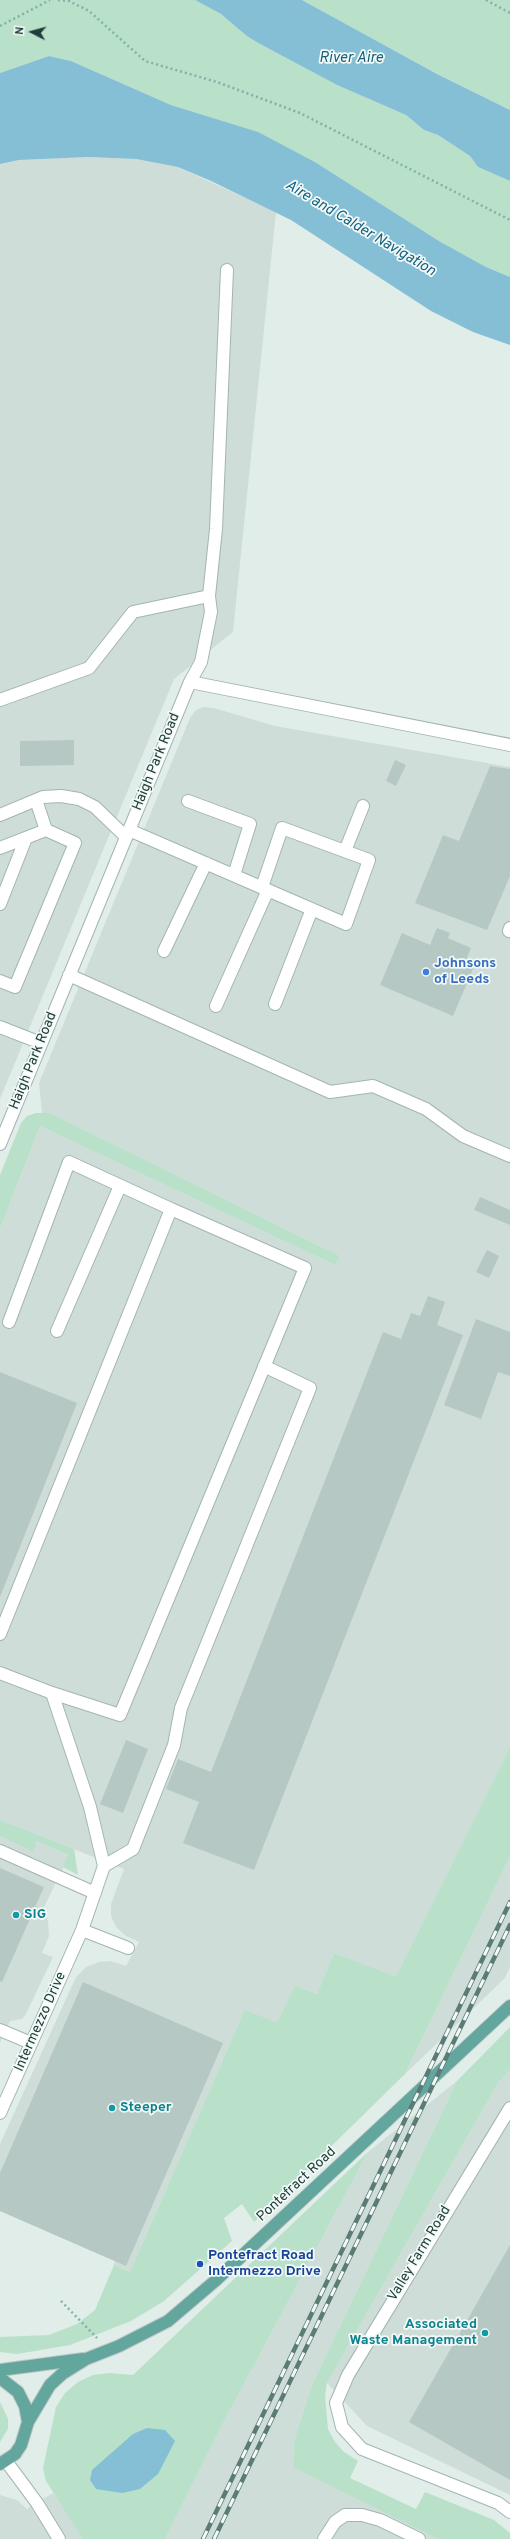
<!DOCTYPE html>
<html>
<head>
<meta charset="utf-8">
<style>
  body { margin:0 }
  #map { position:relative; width:510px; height:2539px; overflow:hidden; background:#e1ede9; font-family:Overpass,sans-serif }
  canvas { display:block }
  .north { position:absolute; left:12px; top:12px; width:40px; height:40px; -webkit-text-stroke:3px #f2f9f7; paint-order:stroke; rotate:276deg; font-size:11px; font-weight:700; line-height:16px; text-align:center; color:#203f3b }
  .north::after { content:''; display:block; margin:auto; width:14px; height:18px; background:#203f3b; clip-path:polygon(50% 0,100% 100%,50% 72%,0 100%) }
</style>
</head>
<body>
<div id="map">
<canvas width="510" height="2539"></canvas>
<div class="north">N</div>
</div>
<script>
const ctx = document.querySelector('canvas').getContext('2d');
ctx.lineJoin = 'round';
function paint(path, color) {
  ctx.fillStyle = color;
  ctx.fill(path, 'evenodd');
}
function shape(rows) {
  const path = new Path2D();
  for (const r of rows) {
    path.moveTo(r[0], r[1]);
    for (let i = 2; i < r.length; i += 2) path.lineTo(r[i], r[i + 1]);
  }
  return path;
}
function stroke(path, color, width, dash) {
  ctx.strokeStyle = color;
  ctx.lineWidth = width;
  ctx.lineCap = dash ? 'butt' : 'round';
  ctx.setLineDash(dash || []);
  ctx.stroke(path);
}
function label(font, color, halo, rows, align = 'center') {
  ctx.font = font + ' Overpass,sans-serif';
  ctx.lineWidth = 3.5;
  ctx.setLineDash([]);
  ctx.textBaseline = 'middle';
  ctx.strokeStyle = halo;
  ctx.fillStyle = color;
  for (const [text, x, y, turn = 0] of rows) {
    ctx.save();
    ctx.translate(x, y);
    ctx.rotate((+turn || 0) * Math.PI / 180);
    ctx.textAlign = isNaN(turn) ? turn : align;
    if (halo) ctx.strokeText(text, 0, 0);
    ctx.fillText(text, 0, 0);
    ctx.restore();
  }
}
const built = shape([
  [88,157,136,159,178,167,276,212,233,632,174,679,0,1099,0,164,19,160],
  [204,707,214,708,275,726,510,767,510,1747,396,1978,334,1953,317,1994,295,1985,277,2024,245,2011,130,2272,114,2265,115,2261,0,2211,0,2144,76,1977,86,1967,99,1962,111,1961,126,1966,139,1942,126,1936,116,1927,111,1916,111,1904,124,1869,0,1820,0,1229,40,1126,335,1265,340,1256,50,1113,42,1113,39,1083,190,718,196,710],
  [0,1836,33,1850,37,1841,69,1856,43,1909,48,1921,49,1936,42,1953,53,1957,26,2014,22,2019,10,2021,0,2043],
  [510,1856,510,1967,505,1978,405,2074],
  [510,2070,510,2495,367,2426,327,2383,498,2083],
  [457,2081,312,2385,294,2441,293,2466,438,2539,165,2539,222,2425,368,2152],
  [53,2493,69,2514,83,2539,0,2539,0,2495,17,2500,27,2509]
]);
const green = shape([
  [0,0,195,0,221,14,260,44,337,85,406,115,424,130,438,135,470,156,478,167,510,181,510,277,486,267,439,241,315,162,257,132,171,105,71,61,49,56,0,73],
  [302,0,510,0,510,110,437,74],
  [36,1113,50,1113,340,1256,335,1265,40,1126,0,1229,0,1175,21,1123,27,1116],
  [510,1747,510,1856,405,2074,254,2222,242,2204,224,2218,232,2241,164,2301,131,2321,70,2345,17,2354,0,2352,0,2337,49,2335,77,2324,95,2310,114,2265,130,2272,245,2010,277,2023,295,1985,317,1994,334,1953,396,1977],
  [0,1820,74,1849,78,1875,63,1867,68,1855,37,1841,33,1851,0,1836],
  [510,2027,510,2070,498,2083,327,2383,325,2396,328,2429,335,2442,344,2452,358,2461,350,2478,416,2509,425,2492,494,2520,510,2533,510,2539,438,2539,293,2467,294,2441,312,2385,457,2081],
  [368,2152,222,2425,165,2539,83,2539,46,2481,43,2468,56,2407,65,2393,78,2382,93,2375,109,2373,133,2375],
  [0,2402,8,2419,8,2429,0,2442]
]);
const water = shape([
  [195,0,302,0,437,74,510,110,510,181,478,167,470,156,438,135,424,130,406,115,337,85,260,44,247,36,221,14],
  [49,56,71,61,171,105,258,132,315,162,439,241,486,267,510,277,510,345,473,332,431,311,291,220,211,181,178,167,136,159,88,157,19,160,0,164,0,73],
  [147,2428,165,2430,175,2441,158,2474,140,2489,122,2493,96,2489,90,2480,92,2470,133,2434]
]);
const building = shape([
  [74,740,74,765,20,766,20,741],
  [395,760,406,765,396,786,386,781],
  [490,766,510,769,510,876,487,930,415,903,443,835,459,841],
  [437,928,450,933,448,938,471,948,466,960,475,964,453,1016,380,985,402,933,430,945],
  [480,1197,510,1210,510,1225,474,1210],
  [487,1250,499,1256,489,1278,476,1272],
  [428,1296,445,1302,437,1325,463,1335,254,1870,183,1843,199,1802,166,1789,178,1759,211,1772,383,1332,401,1339,411,1313,420,1316],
  [476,1319,510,1332,510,1376,498,1372,481,1419,444,1405],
  [0,1372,77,1403,0,1597],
  [126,1740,148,1749,123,1813,100,1804],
  [0,1868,44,1887,2,1982,0,1981],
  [83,1982,223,2043,126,2266,0,2211,0,2173],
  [510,2245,510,2480,409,2422]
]);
const path = shape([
  [58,0,69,1,89,11,145,61,217,82,300,113,510,220],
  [486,0,510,13],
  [0,26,50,0],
  [61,2301,97,2338]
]);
const minor = shape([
  [190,682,201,662,211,612,209,596,216,529,227,270],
  [0,700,89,668,133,612,209,596],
  [36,800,46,830],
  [188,801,250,824,234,875],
  [0,815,43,797,61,796,79,799,95,807,126,837],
  [129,830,346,924,369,860,282,828,262,887],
  [0,848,46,830,75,843,15,987,0,981],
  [345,851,363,806],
  [0,904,26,838],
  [509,931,510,928],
  [164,951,206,863],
  [69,975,330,1092,373,1086,426,1109,463,1136,510,1156],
  [275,1004,312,909],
  [216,1006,268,890],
  [0,1027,41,1043],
  [0,1144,190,682,510,745],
  [57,1331,120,1186],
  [0,1634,171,1209,69,1162,9,1322],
  [0,1673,52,1693,90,1807,104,1866],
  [52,1693,120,1715,305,1268,171,1209],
  [0,1851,95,1893],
  [104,1866,133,1849,174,1745,181,1708,310,1388,264,1366],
  [82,1930,128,1948],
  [0,2030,31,2043],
  [510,2108,348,2375,336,2403,342,2427,362,2449,498,2503,510,2512],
  [0,2113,82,1930,104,1866],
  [6,2461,37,2503,59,2539],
  [324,2539,335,2522,345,2515,362,2515,380,2520,419,2539]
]);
const major = shape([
  [0,2370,83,2359],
  [0,2378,18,2392,25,2406,28,2422,21,2445,15,2454,0,2464],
  [28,2422,50,2385,62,2374,86,2359,119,2346,168,2321,215,2281,510,2006]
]);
const rail = shape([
  [203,2539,510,1902],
  [214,2539,510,1925]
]);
const markers = [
  [426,972,4,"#3f7fe0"],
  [16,1915,4,"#0f9aa8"],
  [112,2108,4,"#0f9aa8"],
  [200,2264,4,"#1a4fb4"],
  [485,2333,4,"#0f9aa8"]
];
const streetNames = [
  ["Haigh Park Road",157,762,-68],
  ["Haigh Park Road",34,1061,-68],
  ["Intermezzo Drive",41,2022,-66],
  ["Pontefract Road",297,2185,-43],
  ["Valley Farm Road",420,2254,-59]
];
const shopNames = [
  ["Johnsons",434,964],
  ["of Leeds",434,980]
];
const cultureNames = [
  ["SIG",24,1915],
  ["Steeper",120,2108],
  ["Associated",477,2325,"right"],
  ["Waste Management",477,2341,"right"]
];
const transitNames = [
  ["Pontefract Road",208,2256],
  ["Intermezzo Drive",208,2272]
];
const waterNames = [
  ["River Aire",351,59],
  ["Aire and Calder Navigation",360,229,31]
];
paint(built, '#cfddd9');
paint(green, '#b9e0c8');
paint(water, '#85bfd6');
paint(building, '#b6c8c3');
stroke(minor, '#a3b5b1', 14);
stroke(major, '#c1c9c8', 14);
stroke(path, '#7fb3a9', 2.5, [2, 3]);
stroke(minor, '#fff', 12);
stroke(major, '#63a69d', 12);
stroke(rail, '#5b7b76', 4.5);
stroke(rail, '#f2f9f7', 3, [9]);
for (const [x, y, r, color] of markers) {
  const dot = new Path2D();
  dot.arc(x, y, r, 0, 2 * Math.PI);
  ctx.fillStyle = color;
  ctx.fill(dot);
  stroke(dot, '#f2f9f7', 1.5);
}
label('14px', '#203f3b', '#f2f9f7', streetNames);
label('bold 14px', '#366cbe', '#f2f9f7', shopNames, 'left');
label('bold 14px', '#0d838f', '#f2f9f7', cultureNames, 'left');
label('bold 14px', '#164399', '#f2f9f7', transitNames, 'left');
label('italic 15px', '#156180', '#f2f9f7', waterNames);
</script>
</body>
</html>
